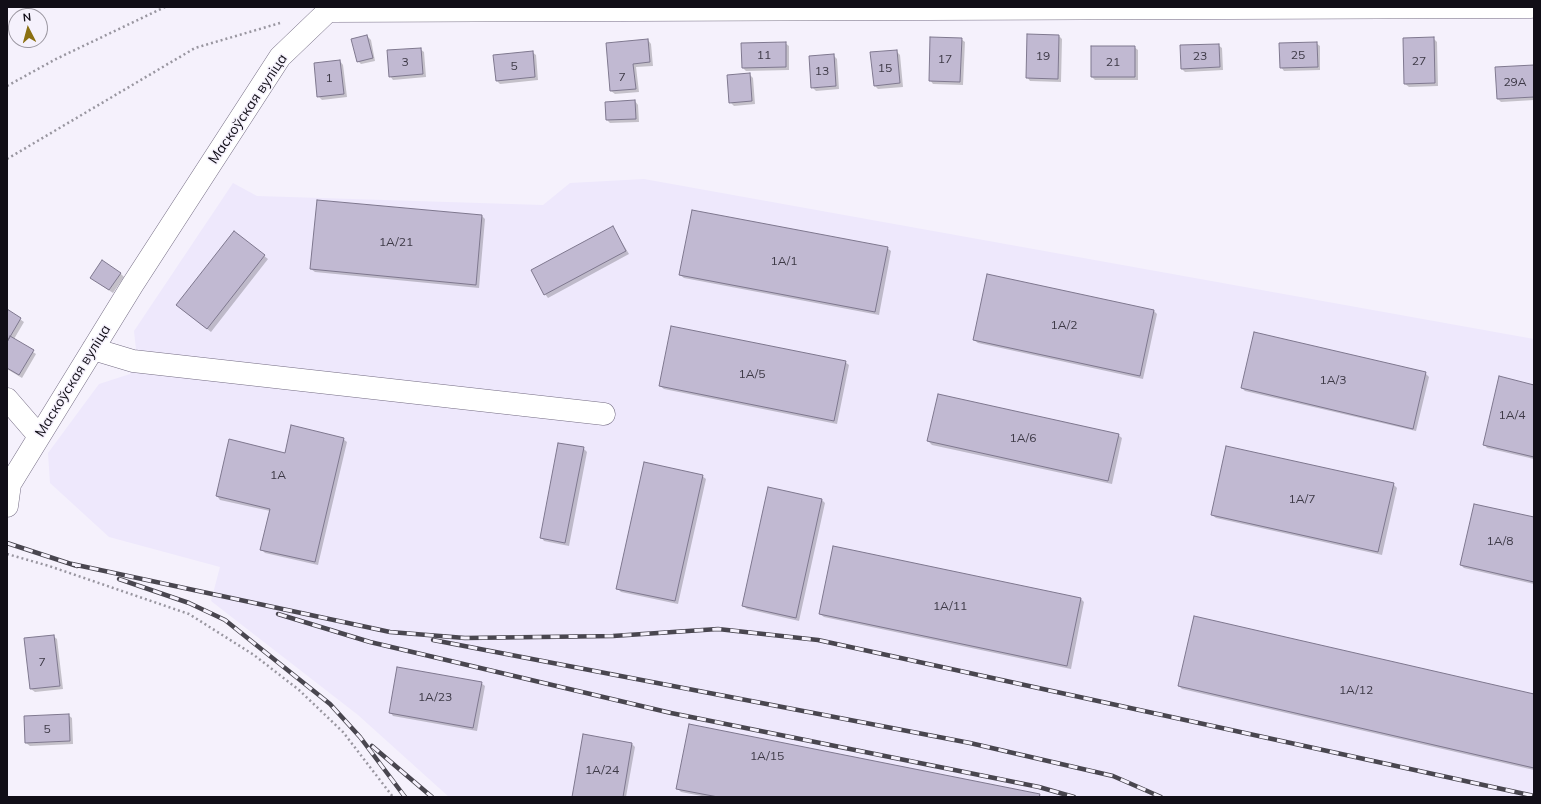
<!DOCTYPE html>
<html>
<head>
<meta charset="utf-8">
<style>
  body { margin:0 }
  #map { position:relative; width:1541px; height:804px; overflow:hidden; background:#f5f1fc; font-family:Mulish,sans-serif }
  canvas { display:block }
  .frame { position:absolute; inset:0; border:8px solid #110e17; pointer-events:none }
  .north { position:absolute; left:8px; top:8px; width:40px; height:40px; box-sizing:border-box; background:#f5f1fc; border:1px solid #9a96a0; border-radius:50%; rotate:354deg; font-size:11px; font-weight:700; line-height:16px; text-align:center; color:#110e17 }
  .north::after { content:''; display:block; margin:auto; width:14px; height:18px; background:#8b7012; clip-path:polygon(50% 0,100% 100%,50% 72%,0 100%) }
</style>
</head>
<body>
<div id="map">
<canvas width="1541" height="804"></canvas>
<div class="frame"></div>
<div class="north">N</div>
</div>
<script>
const ctx = document.querySelector('canvas').getContext('2d');
ctx.lineJoin = 'round';
function paint(path, color) {
  ctx.fillStyle = color;
  ctx.fill(path, 'evenodd');
}
function shape(rows) {
  const path = new Path2D();
  for (const r of rows) {
    path.moveTo(r[0], r[1]);
    for (let i = 2; i < r.length; i += 2) path.lineTo(r[i], r[i + 1]);
  }
  return path;
}
function stroke(path, color, width, dash) {
  ctx.strokeStyle = color;
  ctx.lineWidth = width;
  ctx.lineCap = dash ? 'butt' : 'round';
  ctx.setLineDash(dash || []);
  ctx.stroke(path);
}
function label(font, color, halo, rows, align = 'center') {
  ctx.font = font + ' Mulish,sans-serif';
  ctx.lineWidth = 3;
  ctx.setLineDash([]);
  ctx.textBaseline = 'middle';
  ctx.strokeStyle = halo;
  ctx.fillStyle = color;
  for (const [text, x, y, turn = 0] of rows) {
    ctx.save();
    ctx.translate(x, y);
    ctx.rotate((+turn || 0) * Math.PI / 180);
    ctx.textAlign = isNaN(turn) ? turn : align;
    if (halo) ctx.strokeText(text, 0, 0);
    ctx.fillText(text, 0, 0);
    ctx.restore();
  }
}
const built = shape([
  [644,179,1534,339,1534,797,449,797,358,715,211,601,220,567,109,537,50,483,48,453,99,384,130,374,136,349,134,331,233,183,257,196,543,205,570,183]
]);
const shadow = shape([
  [367,36,371,40,375,61,361,64,358,61],
  [1059,36,1062,39,1061,82,1030,81,1027,77],
  [1433,38,1437,42,1438,86,1409,87,1405,84,1404,39],
  [961,39,965,42,963,85,933,84,930,80],
  [648,40,651,44,653,66,636,67,639,92,615,94,611,91],
  [785,43,789,46,789,70,746,71,743,68],
  [1316,43,1320,46,1320,70,1284,71,1281,67],
  [1218,45,1222,48,1223,70,1185,72,1182,69],
  [1134,47,1138,50,1138,80,1095,80,1092,77],
  [420,49,424,52,426,77,393,80,390,76],
  [896,51,900,55,903,87,878,89,875,86],
  [532,52,536,55,538,80,500,84,497,81],
  [833,55,837,59,839,89,816,91,812,87],
  [340,61,343,65,347,97,322,100,318,96],
  [1534,66,1534,100,1501,102,1498,99],
  [749,74,753,78,755,104,734,106,730,102],
  [635,101,638,105,639,122,610,123,607,120],
  [482,216,485,219,479,288,315,272,311,269],
  [613,228,629,254,548,298,545,294],
  [234,232,268,259,211,332,180,308],
  [887,248,891,251,879,315,684,278,680,275],
  [120,273,124,277,113,293,95,281],
  [7,310,24,322,14,339,36,354,22,378,7,369],
  [1154,311,1157,314,1143,379,978,343,974,340],
  [845,362,849,365,837,424,664,389,660,386],
  [1425,373,1429,377,1416,431,1245,391,1242,388],
  [1534,386,1534,459,1487,448,1484,444],
  [1118,435,1122,438,1112,484,932,445,928,441],
  [343,439,347,442,318,565,265,553,261,549,270,511,220,500,217,496,229,441,286,454],
  [583,448,587,452,569,546,544,541,541,537],
  [702,476,706,479,678,604,621,592,617,588],
  [1393,484,1397,488,1382,555,1216,518,1212,515],
  [822,500,825,503,799,621,747,609,743,606],
  [1534,518,1534,584,1464,568,1461,565],
  [834,547,1081,599,1084,602,1071,669,824,617,820,614],
  [53,636,57,639,63,689,35,692,31,689,25,639],
  [481,683,485,686,477,731,393,716,390,712],
  [1179,686,1534,695,1534,770,1182,689],
  [68,715,72,718,73,744,30,746,26,743],
  [584,735,632,744,635,747,626,797,573,797],
  [677,788,1040,795,1042,797,707,797,681,792]
]);
const building = shape([
  [1027,34,1059,35,1058,79,1026,78,1027,34],
  [367,35,373,58,357,62,351,39,367,35],
  [930,37,962,38,960,82,929,81,930,37],
  [1434,37,1435,83,1404,84,1403,38,1434,37],
  [648,39,650,62,633,64,636,89,610,91,606,43,648,39],
  [786,42,786,67,742,68,741,43,786,42],
  [1317,42,1318,67,1280,68,1279,43,1317,42],
  [1219,44,1220,67,1181,69,1180,45,1219,44],
  [1091,46,1135,46,1135,77,1091,77,1091,46],
  [421,48,423,74,389,77,387,50,421,48],
  [897,50,900,83,874,86,870,52,897,50],
  [533,51,535,77,496,81,493,55,533,51],
  [834,54,836,86,811,88,809,56,834,54],
  [340,60,344,94,317,97,314,63,340,60],
  [1534,65,1534,97,1497,99,1495,67,1534,65],
  [750,73,752,101,729,103,727,75,750,73],
  [635,100,636,119,606,120,605,102,635,100],
  [317,200,482,215,476,285,310,269,317,200],
  [692,210,888,247,875,312,679,275,692,210],
  [613,226,626,251,544,295,531,270,613,226],
  [234,231,265,255,207,329,176,305,234,231],
  [102,260,121,273,109,290,90,278,102,260],
  [987,274,1154,310,1140,376,973,340,987,274],
  [7,309,21,318,7,342,7,309],
  [671,326,846,361,834,421,659,386,671,326],
  [1254,332,1426,372,1413,429,1241,388,1254,332],
  [10,336,34,350,19,375,7,368,7,342,10,336],
  [1499,376,1534,385,1534,457,1483,445,1499,376],
  [938,394,1119,434,1108,481,927,441,938,394],
  [291,425,344,438,315,562,260,550,270,509,216,496,229,439,285,453,291,425],
  [558,443,584,447,565,543,540,538,558,443],
  [1226,446,1394,483,1378,552,1211,515,1226,446],
  [644,462,703,475,675,601,616,589,644,462],
  [768,487,822,499,796,618,742,606,768,487],
  [1474,504,1534,517,1534,582,1460,565,1474,504],
  [833,546,1081,598,1067,666,819,614,833,546],
  [1194,616,1534,694,1534,768,1178,686,1194,616],
  [54,635,60,686,30,689,24,638,54,635],
  [397,667,482,682,473,728,389,713,397,667],
  [69,714,70,741,25,743,24,716,69,714],
  [689,724,1040,794,1039,797,718,797,676,789,689,724],
  [583,734,632,743,623,797,572,797,583,734]
]);
const path = shape([
  [7,86,56,59,165,7],
  [7,159,195,48,280,23],
  [7,554,49,566,189,614,254,655,299,690,343,732,393,797]
]);
const minor = shape([
  [93,349,133,361,604,414],
  [7,399,39,436],
  [7,506,10,484,133,284,280,57,328,11,1531,7]
]);
const rail = shape([
  [7,543,77,566],
  [72,564,390,632,465,638,613,636,718,629,818,640,1534,796],
  [119,579,189,603,225,620,330,704,360,737,405,797],
  [278,614,370,642,671,713,1039,787,1074,797],
  [433,640,970,743,1113,776,1161,797],
  [372,746,432,797]
]);
const numberNames = [
  ["11",764,55],
  ["25",1298,55],
  ["19",1043,56],
  ["23",1200,56],
  ["17",945,59],
  ["27",1419,61],
  ["3",405,62],
  ["21",1113,62],
  ["5",514,66],
  ["15",885,68],
  ["13",822,71],
  ["7",622,77],
  ["1",329,78],
  ["29А",1515,82],
  ["1А/21",396,242],
  ["1А/1",784,261],
  ["1А/2",1064,325],
  ["1А/5",752,374],
  ["1А/3",1333,380],
  ["1А/4",1512,415],
  ["1А/6",1023,438],
  ["1А",278,475],
  ["1А/7",1302,499],
  ["1А/8",1500,541],
  ["1А/11",950,606],
  ["7",42,662],
  ["1А/12",1356,690],
  ["1А/23",435,697],
  ["5",47,729],
  ["1А/15",767,756],
  ["1А/24",602,770]
];
const streetNames = [
  ["Маскоўская вуліца",248,109,-56],
  ["Маскоўская вуліца",73,381,-58]
];
paint(built, '#eee8fc');
paint(shadow, '#0003');
paint(building, '#c1b9d2');
stroke(building, '#7f788f', 1);
stroke(minor, '#746c83', 23);
stroke(path, '#9996a0', 2.5, [2, 3]);
stroke(minor, '#fff', 22);
stroke(rail, '#49464f', 4.5);
stroke(rail, '#f5f1fc', 3, [9]);
label('12px', '#3d3946', null, numberNames);
label('14px', '#110e17', '#f5f1fc', streetNames);
</script>
</body>
</html>
